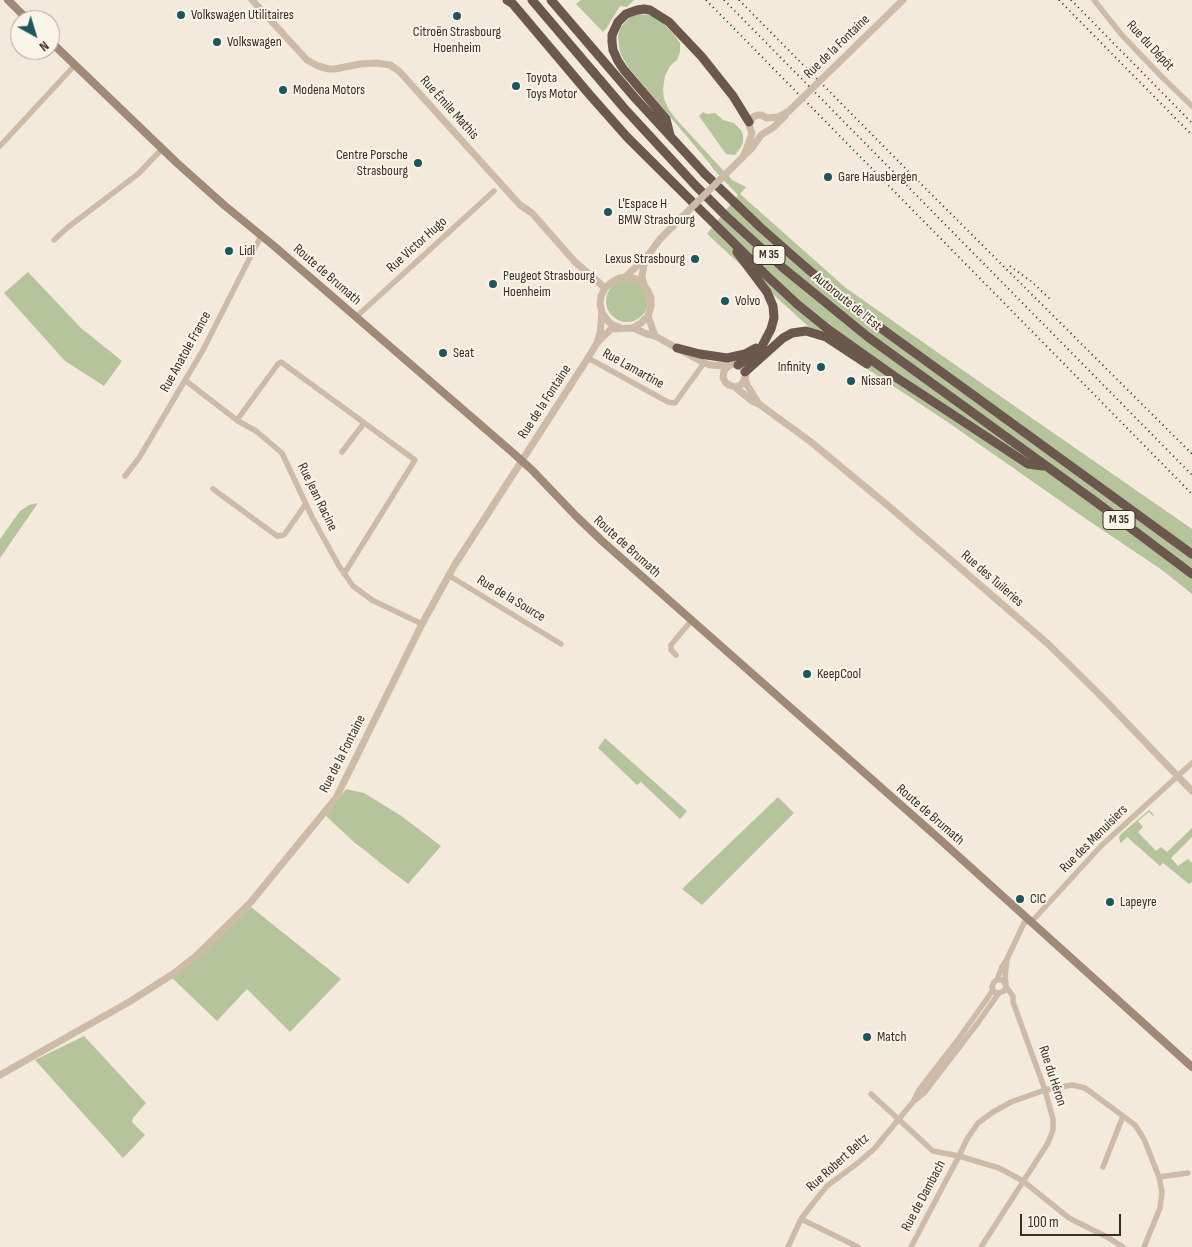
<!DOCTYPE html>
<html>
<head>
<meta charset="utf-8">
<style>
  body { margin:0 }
  #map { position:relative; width:1192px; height:1247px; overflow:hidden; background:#f4eadc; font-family:"Sofia Sans Condensed",sans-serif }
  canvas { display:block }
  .north { position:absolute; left:10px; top:10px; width:50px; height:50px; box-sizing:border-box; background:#fbf4e9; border:1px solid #ada59c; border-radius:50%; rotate:141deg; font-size:14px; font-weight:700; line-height:20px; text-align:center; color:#392e28 }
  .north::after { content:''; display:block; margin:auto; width:18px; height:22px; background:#1a575e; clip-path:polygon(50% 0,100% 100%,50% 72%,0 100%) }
  .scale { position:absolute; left:1020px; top:1214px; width:101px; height:22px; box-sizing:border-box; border:2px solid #392e28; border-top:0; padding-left:6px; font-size:15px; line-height:18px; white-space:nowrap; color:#392e28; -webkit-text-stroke:4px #fbf4e9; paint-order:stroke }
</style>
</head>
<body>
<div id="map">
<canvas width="1192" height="1247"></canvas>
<div class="north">N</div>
<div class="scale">100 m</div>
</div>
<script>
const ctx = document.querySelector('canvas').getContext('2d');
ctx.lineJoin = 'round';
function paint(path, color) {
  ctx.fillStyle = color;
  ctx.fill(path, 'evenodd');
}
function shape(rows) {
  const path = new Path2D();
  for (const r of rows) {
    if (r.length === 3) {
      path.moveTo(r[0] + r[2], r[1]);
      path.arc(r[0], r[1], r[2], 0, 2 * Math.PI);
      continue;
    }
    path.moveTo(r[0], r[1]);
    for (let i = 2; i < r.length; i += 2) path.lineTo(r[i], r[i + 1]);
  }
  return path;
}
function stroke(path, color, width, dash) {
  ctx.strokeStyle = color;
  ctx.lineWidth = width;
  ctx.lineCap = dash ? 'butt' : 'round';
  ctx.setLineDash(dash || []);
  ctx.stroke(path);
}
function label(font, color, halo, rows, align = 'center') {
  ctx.font = font + ' "Sofia Sans Condensed",sans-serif';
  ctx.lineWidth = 4;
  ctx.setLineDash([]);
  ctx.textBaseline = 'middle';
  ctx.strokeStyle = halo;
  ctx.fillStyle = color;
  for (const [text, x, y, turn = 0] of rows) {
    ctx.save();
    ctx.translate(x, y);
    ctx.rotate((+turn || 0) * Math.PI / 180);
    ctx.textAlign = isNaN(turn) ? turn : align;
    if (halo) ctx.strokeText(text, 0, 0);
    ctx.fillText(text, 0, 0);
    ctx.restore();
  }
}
const green = shape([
  [581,0,634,0,627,7,620,6,606,29,603,32,576,4],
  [638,14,651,15,663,23,674,34,680,43,680,52,677,60,670,66,665,76,663,89,664,99,668,108,675,118,732,180,746,187,740,194,846,288,964,371,1192,529,1192,594,1162,570,1089,521,949,423,822,339,707,234,738,195,714,170,710,164,629,68,621,55,619,46,618,36,621,27,629,18],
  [703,112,707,114,715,113,723,120,734,123,741,130,743,135,743,142,741,147,735,155,726,154,699,116],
  [28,272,81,328,122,361,104,386,65,361,4,293],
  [627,301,21],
  [38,503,0,558,0,539,20,511,29,505],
  [605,738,687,811,680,819,641,782,637,785,598,748],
  [346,789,364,793,400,815,441,846,408,884,379,862,367,852,355,843,326,816],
  [778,797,794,813,702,905,682,889],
  [1149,810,1154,815,1153,816,1149,812,1138,821,1143,827,1138,832,1156,851,1161,847,1167,852,1192,828,1192,837,1171,858,1178,866,1188,859,1192,863,1192,882,1189,884,1163,863,1160,866,1127,837,1121,843,1120,842,1119,838,1120,835],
  [251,907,341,979,290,1032,247,989,217,1021,172,978,198,958],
  [84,1036,146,1103,133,1118,132,1122,145,1135,123,1158,35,1060]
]);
const minor = shape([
  [1094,0,1121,34,1138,52,1162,77,1192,106],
  [0,146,75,65],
  [54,240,67,228,138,174,162,149],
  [356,317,494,191],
  [588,358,668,402,675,403,704,363],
  [186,381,238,421,256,431,282,453,312,517,339,566,353,586,372,600,422,624],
  [237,420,278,364,281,362,415,460,344,574],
  [342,452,364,423],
  [125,476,139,458,203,350,261,236],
  [213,489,277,536,284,535,305,505],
  [448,575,561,644],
  [676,655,671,650,671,645,691,621],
  [997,980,1002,967,1007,959,1024,923,1034,919,1101,846,1192,763],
  [1006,984,1005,978,1007,959],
  [871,1094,933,1151,959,1156,999,1168,1023,1181,1069,1218,1107,1237,1123,1247],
  [914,1101,924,1093,977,1024,994,1000,999,993],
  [1103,1167,1123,1116],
  [1159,1177,1188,1173],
  [801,1219,858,1247],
  [788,1247,801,1219,814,1202,827,1186,859,1162,874,1149,913,1102,919,1090,957,1041,989,996,993,989],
  [911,1247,959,1156,967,1139,978,1123,993,1112,1011,1102,1045,1090,1072,1085,1085,1088,1123,1116,1135,1125,1144,1139,1159,1177,1162,1192,1160,1208,1144,1247],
  [981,1247,1048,1143,1053,1130,1053,1119,1045,1090,1013,1002,1013,996,1006,987,1004,982,1002,980,997,980,994,982,992,987,994,992,999,993,1004,991,1006,987]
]);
const tertiary = shape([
  [252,0,307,60,318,66,329,69,335,69,360,64,376,63,390,65,399,71,520,205,532,213,575,262,605,288],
  [747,153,752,148,761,135,774,127,785,116],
  [743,157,748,145,752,133,749,125,753,117,758,115,761,115,767,118,778,117,789,111],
  [624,278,646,258,660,239,682,217],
  [644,285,642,276,645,259],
  [602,313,609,322,613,325,619,327],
  [648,316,655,336],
  [633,328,647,334,655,336,704,363,710,365,728,366],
  [745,379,747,385,759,404],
  [735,387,741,385,743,382,746,375,743,369,741,366,735,364,728,366,724,371,723,378,726,383,729,385,735,387,752,401,759,404,811,442,892,509,1047,643,1098,693,1192,791],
  [0,1075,129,1002,173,974,196,956,250,903,336,798,422,624,454,566,588,358,597,343,600,333,602,313,600,304,601,296,605,288,612,282,619,278,628,277,636,279,643,283,648,291,651,298,651,306,648,316,641,323,633,328,611,329,597,343]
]);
const secondary = shape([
  [8,0,28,20],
  [50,41,177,163,224,205,274,246,512,452,532,470,576,516,602,541,936,836,1192,1067]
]);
const trunk = shape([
  [507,0,513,4,589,94,627,137,767,276,797,304,829,330,894,376,1028,464,1043,466],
  [532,0,624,108,695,185,726,216,782,267,868,337,1096,502,1192,574],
  [551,0,635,98,705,174,760,227,794,257,832,290,878,326,1192,554],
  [670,135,666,119,624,70,618,61,613,50,612,42,612,35,618,22,626,14,637,10,644,9,650,10,669,22,702,57,733,96,749,122],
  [737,252,767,292,773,306,774,318,771,329,761,348,754,355,738,365],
  [677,348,700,354,727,358,745,354,756,348],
  [745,372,783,338,792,333,806,331,826,337,867,364]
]);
const rail = shape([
  [706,0,1192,494],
  [724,0,1192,475],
  [739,0,911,174,1192,454],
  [1059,0,1192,135],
  [1071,0,1192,123],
  [1010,266,1032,282,1051,300]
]);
const tertiaryBridge = shape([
  [789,111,903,0],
  [682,217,743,157]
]);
const markers = [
  [181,15,5,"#1a575e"],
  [457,16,5,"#1a575e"],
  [217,42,5,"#1a575e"],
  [516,86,5,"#1a575e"],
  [283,90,5,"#1a575e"],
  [418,163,5,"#1a575e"],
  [828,177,5,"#1a575e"],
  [608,212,5,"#1a575e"],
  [229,251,5,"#1a575e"],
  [695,259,5,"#1a575e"],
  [493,284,5,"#1a575e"],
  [725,301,5,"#1a575e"],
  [443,353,5,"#1a575e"],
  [821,367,5,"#1a575e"],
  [851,381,5,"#1a575e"],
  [807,674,5,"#1a575e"],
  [1020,899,5,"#1a575e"],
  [1110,902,5,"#1a575e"],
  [867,1037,5,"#1a575e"]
];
const shields = [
  [769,255,32],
  [1119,520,32]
];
const shieldNames = [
  ["M 35",769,255],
  ["M 35",1119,520]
];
const poiNames = [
  ["Volkswagen Utilitaires",191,15],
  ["Citroën Strasbourg",457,32,"center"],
  ["Hoenheim",457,48,"center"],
  ["Volkswagen",227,42],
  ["Toyota",526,78],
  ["Toys Motor",526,94],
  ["Modena Motors",293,90],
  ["Centre Porsche",408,155,"right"],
  ["Strasbourg",408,171,"right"],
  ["Gare Hausbergen",838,177],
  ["L'Espace H",618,204],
  ["BMW Strasbourg",618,220],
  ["Lidl",239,251],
  ["Lexus Strasbourg",685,259,"right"],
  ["Peugeot Strasbourg",503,276],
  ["Hoenheim",503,292],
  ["Volvo",735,301],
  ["Seat",453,353],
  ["Infinity",811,367,"right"],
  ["Nissan",861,381],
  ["KeepCool",817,674],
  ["CIC",1030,899],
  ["Lapeyre",1120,902],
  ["Match",877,1037]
];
const streetNames = [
  ["Rue du Dépôt",1150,46,47],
  ["Rue de la Fontaine",837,47,-44],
  ["Rue Émile Mathis",449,108,48],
  ["Rue Victor Hugo",417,245,-42],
  ["Route de Brumath",327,275,41],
  ["Autoroute de l’Est",847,302,39],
  ["Rue Anatole France",186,352,-61],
  ["Rue Lamartine",633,369,29],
  ["Rue de la Fontaine",545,402,-57],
  ["Rue Jean Racine",317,497,64],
  ["Route de Brumath",627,547,42],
  ["Rue des Tuileries",992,579,41],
  ["Rue de la Source",511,599,31],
  ["Rue de la Fontaine",343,754,-63],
  ["Route de Brumath",930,815,41],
  ["Rue des Menuisiers",1094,839,-45],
  ["Rue du Héron",1052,1076,72],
  ["Rue Robert Beltz",838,1163,-42],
  ["Rue de Dambach",924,1196,-62]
];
paint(green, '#b5c49b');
stroke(minor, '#cdbaa7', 5.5);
stroke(tertiary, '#cdbaa7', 7);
stroke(secondary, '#a18978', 8);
stroke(trunk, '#6c574c', 9);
stroke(rail, '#392e28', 2, [1, 4]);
stroke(tertiaryBridge, '#cdbaa7', 7);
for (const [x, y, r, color] of markers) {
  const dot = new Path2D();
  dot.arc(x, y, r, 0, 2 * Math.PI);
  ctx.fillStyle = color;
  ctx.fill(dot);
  stroke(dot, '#fbf4e9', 2);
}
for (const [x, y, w] of shields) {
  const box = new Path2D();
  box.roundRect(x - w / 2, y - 9.5, w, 19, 4);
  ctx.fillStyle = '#fbf4e9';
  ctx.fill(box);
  stroke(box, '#392e28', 1);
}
label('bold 12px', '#392e28', null, shieldNames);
label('14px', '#392e28', '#fbf4e9', poiNames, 'left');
label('14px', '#392e28', '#fbf4e9', streetNames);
</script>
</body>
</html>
